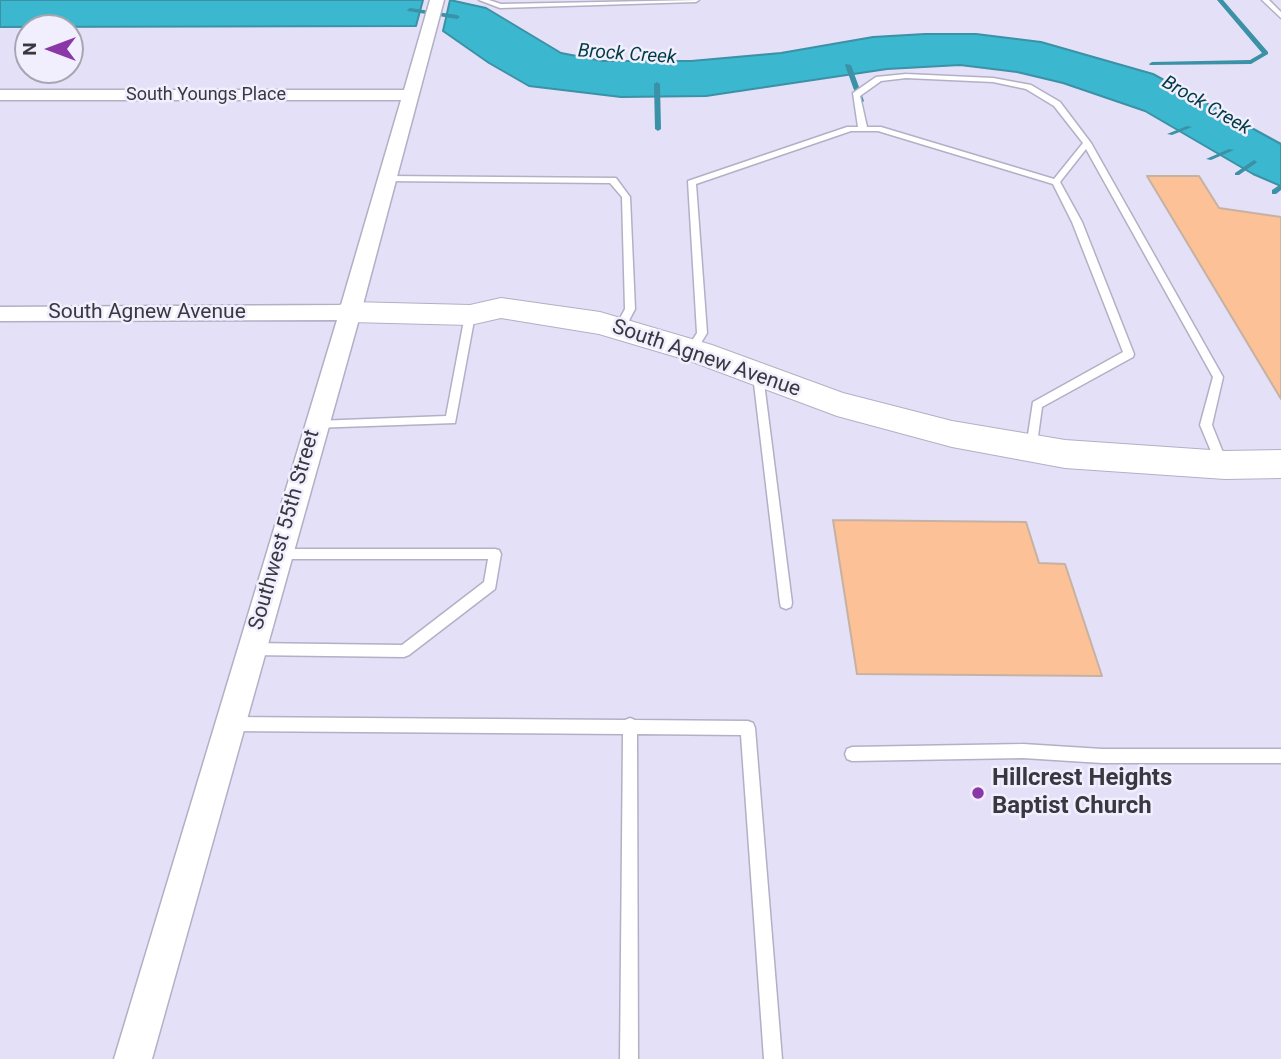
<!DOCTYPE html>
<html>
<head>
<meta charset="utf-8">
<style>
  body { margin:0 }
  #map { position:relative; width:1281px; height:1059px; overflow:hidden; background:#e4e0f7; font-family:Roboto,sans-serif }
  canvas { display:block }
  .north { position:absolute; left:14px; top:14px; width:70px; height:70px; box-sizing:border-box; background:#f1effd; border:2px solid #a7a5b1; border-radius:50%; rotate:270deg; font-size:19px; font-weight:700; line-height:28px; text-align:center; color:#393740 }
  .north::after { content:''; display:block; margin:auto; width:24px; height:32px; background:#8a38a7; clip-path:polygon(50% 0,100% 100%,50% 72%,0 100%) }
</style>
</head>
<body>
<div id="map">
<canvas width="1281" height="1059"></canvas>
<div class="north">N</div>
</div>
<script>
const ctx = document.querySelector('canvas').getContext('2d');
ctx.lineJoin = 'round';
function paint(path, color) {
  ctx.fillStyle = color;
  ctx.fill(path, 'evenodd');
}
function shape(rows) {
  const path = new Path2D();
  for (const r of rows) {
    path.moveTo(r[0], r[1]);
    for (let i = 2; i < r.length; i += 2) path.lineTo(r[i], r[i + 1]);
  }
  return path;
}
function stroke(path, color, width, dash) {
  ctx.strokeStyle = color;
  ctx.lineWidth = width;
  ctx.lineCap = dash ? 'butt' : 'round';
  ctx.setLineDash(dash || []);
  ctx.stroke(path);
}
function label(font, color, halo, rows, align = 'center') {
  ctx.font = font + ' Roboto,sans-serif';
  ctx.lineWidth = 5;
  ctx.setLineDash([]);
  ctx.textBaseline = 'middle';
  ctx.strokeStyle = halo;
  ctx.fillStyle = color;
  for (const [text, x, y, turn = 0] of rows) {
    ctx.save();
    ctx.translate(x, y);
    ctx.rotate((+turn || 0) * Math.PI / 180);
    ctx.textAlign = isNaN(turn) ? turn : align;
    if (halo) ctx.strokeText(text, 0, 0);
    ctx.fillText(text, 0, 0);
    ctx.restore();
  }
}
const water = shape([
  [0,0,423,0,416,26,0,27,0,0],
  [450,0,486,8,561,53,603,61,691,61,781,53,873,37,925,34,976,34,1041,42,1153,74,1281,144,1281,186,1253,174,1145,111,1063,83,1017,72,960,65,887,69,706,96,621,97,529,86,489,63,443,31,450,0]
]);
const stream = shape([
  [1217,0,1223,0,1268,52,1268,54,1251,64,1150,65,1149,64,1152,62,1250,60,1262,53,1217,0],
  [410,8,457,15,460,17,457,19,408,11,407,10,410,8],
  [846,64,851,65,864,101,863,102,858,101,845,65,846,64],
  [657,82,660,84,661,129,658,131,655,129,654,84,657,82],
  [1187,126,1192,127,1172,135,1167,134,1187,126],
  [1229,149,1234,150,1211,160,1206,159,1229,149],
  [1254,160,1257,162,1256,163,1239,175,1235,175,1235,173,1254,160],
  [1281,184,1281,190,1276,194,1272,194,1272,190,1281,184]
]);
const building = shape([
  [1147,176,1199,176,1219,208,1281,217,1281,399,1147,176],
  [833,520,1026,522,1039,563,1065,564,1102,676,857,674,833,520]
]);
const lane = shape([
  [479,0,489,0,501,4,699,0,696,2,500,8,479,0],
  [1262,0,1269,0,1281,12,1281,18,1262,0],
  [906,74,993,78,1031,85,1060,102,1091,143,1223,377,1212,425,1228,465,1226,468,1218,468,1200,425,1213,377,1086,149,1060,182,1082,222,1134,354,1133,357,1042,407,1036,451,1032,452,1026,448,1033,402,1123,352,1072,222,1053,184,878,131,851,131,696,184,707,333,695,353,687,353,686,350,697,333,688,181,847,127,858,127,853,93,876,77,906,74],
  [906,78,993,82,1026,89,1054,106,1083,143,1054,179,881,127,867,127,860,96,881,81,906,78],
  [388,176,616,178,630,197,635,309,623,332,615,332,614,329,625,309,622,197,610,183,385,181,384,179,388,176],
  [470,312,475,315,455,423,312,428,310,425,312,422,316,421,446,416,465,315,470,312],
  [758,371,763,375,792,603,791,607,786,609,781,607,780,603,753,375,758,371],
  [279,549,495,549,499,550,501,554,495,589,409,655,404,657,250,655,245,653,243,649,245,645,250,643,402,645,484,582,488,559,279,559,275,558,273,554,275,550,279,549],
  [229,717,625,720,630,718,635,720,748,721,753,723,755,728,782,1059,764,1059,741,735,637,734,638,1059,620,1059,623,734,229,731,224,729,222,724,224,719,229,717],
  [1023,744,1102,749,1281,749,1281,763,1102,763,1023,758,852,761,847,759,845,754,847,749,852,747,1023,744]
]);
const street = shape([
  [430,0,444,0,361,312,152,1059,114,1059,337,320,0,321,0,307,341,305,401,100,0,100,0,90,404,90,430,0]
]);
const secondary = shape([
  [501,298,600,312,712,345,843,393,952,421,1065,440,1225,451,1281,450,1281,478,1225,479,1065,468,952,447,837,416,690,361,599,334,501,318,470,325,350,322,339,319,335,312,339,305,350,302,470,305,501,298]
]);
const markers = [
  [978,793,7,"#8a38a7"]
];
const farStreetnames = [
  ["South Youngs Place",206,95]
];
const farWaternames = [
  ["Brock Creek",627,55,4],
  ["Brock Creek",1206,106,30]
];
const streetNames = [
  ["South Agnew Avenue",147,313],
  ["South Agnew Avenue",706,359,19],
  ["Southwest 55th Street",285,530,-74]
];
const nearPoinames = [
  ["Hillcrest Heights",992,779],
  ["Baptist Church",992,807]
];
paint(water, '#3cb7d0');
stroke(water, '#3b91a5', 2);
paint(stream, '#3b91a5');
paint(building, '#fcc196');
stroke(building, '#c6b2a3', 2);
stroke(lane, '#b3afc5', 3);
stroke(street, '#b3afc5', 3);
stroke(secondary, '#b3afc5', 2);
paint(lane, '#fff');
paint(street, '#fff');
paint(secondary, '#fff');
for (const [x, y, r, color] of markers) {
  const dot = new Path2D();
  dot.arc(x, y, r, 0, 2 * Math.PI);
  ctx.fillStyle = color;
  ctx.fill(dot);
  stroke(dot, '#f1effd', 2.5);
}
label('18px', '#393740', '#f1effd', farStreetnames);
label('italic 19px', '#013b45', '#f1effd', farWaternames);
label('21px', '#393740', '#f1effd', streetNames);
label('bold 24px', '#393740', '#f1effd', nearPoinames, 'left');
</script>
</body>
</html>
